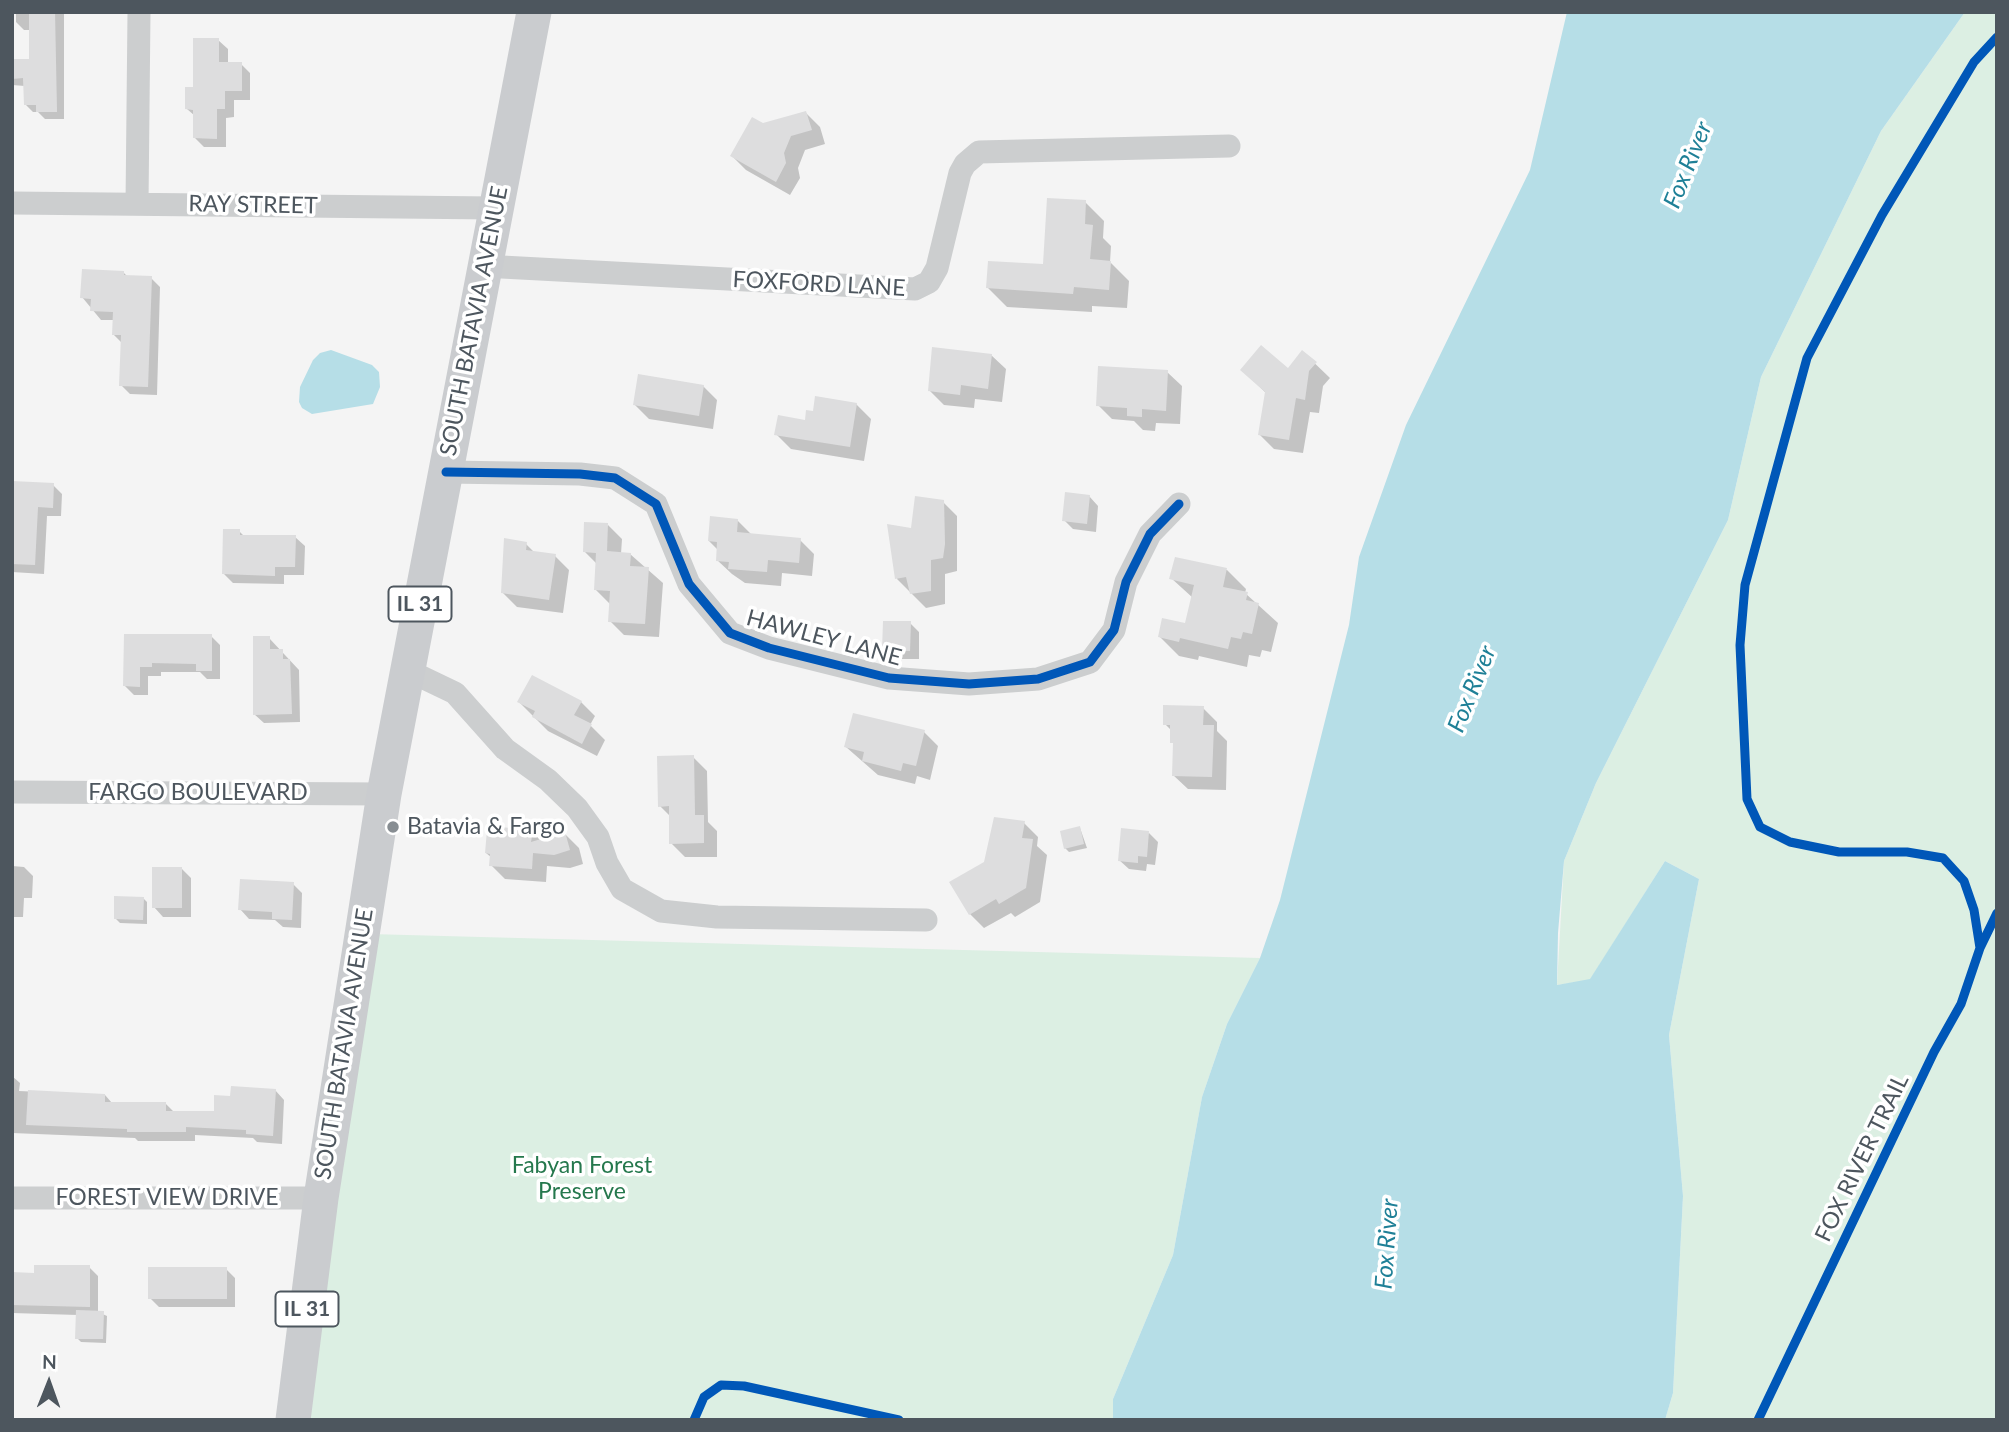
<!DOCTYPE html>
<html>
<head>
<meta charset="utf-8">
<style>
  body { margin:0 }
  #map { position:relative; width:2009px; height:1432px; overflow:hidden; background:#f4f4f4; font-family:Lato,sans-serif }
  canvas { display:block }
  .frame { position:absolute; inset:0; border:14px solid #4d565e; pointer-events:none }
  .north { position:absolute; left:14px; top:1348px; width:70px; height:70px; -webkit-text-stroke:5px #fff; paint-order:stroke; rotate:1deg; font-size:19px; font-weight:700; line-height:28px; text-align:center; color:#4d565e }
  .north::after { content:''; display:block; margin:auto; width:24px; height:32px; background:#4d565e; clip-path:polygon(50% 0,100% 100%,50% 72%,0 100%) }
</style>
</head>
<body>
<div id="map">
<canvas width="2009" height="1432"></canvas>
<div class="frame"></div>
<div class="north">N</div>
</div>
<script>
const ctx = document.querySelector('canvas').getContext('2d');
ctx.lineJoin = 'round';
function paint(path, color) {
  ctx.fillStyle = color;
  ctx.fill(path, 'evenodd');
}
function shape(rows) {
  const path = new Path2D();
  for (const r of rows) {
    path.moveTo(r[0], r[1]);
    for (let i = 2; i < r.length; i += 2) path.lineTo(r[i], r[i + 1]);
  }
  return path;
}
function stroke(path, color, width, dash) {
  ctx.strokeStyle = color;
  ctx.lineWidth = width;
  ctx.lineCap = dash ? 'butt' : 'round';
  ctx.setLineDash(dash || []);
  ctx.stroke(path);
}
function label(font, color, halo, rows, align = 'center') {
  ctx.font = font + ' Lato,sans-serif';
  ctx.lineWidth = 7;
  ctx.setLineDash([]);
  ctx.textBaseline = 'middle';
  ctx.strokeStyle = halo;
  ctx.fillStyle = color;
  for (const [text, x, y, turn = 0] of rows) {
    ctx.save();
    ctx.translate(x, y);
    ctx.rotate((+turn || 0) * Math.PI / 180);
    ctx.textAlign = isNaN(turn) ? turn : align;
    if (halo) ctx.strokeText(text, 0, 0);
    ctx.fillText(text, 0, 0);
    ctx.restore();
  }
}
const green = shape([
  [1965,12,1997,12,1997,1420,1665,1420,1673,1393,1683,1196,1669,1035,1699,879,1665,861,1590,980,1557,985,1564,861,1596,783,1728,520,1761,377,1881,131],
  [370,934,1260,958,1227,1024,1202,1097,1173,1255,1113,1399,1113,1420,310,1420]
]);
const water = shape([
  [1567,12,1965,12,1881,131,1761,377,1728,520,1596,783,1564,861,1558,933,1557,985,1590,979,1665,861,1699,879,1669,1035,1683,1196,1673,1393,1665,1420,1113,1420,1113,1399,1173,1255,1202,1097,1227,1024,1260,958,1280,900,1349,625,1359,557,1406,425,1530,170],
  [331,350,372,365,379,372,380,387,373,404,312,414,302,408,299,402,300,387,313,360,320,353]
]);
const shadow = shape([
  [16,12,64,12,64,119,45,119,38,112,33,112,26,105,25,86,12,85,12,61,31,61,31,30,24,30,16,22],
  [218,40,228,49,228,64,241,64,250,73,250,100,234,100,234,117,226,118,226,147,204,147,195,138,195,116,187,109],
  [806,113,820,127,825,144,805,150,798,168,800,178,790,195,746,170,732,156,762,125],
  [1085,202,1104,221,1103,238,1111,246,1110,262,1129,281,1127,308,1092,306,1092,312,1007,307,988,288,1044,266],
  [123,272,128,277,151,278,160,287,157,395,130,394,121,385,123,344,113,334,114,320,101,320,82,297],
  [1303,352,1330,378,1323,386,1319,413,1310,412,1303,453,1274,449,1260,435,1267,394,1242,370,1288,370],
  [991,355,1006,369,1002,402,975,399,974,408,944,405,929,390],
  [1167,372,1182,386,1180,424,1156,423,1155,431,1143,430,1134,421,1112,419,1098,405],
  [703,386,717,400,713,429,649,419,635,405],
  [856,404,871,419,864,461,791,449,776,434,806,422,814,413],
  [12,483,53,485,62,494,61,516,47,516,44,574,12,572],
  [1089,496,1098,506,1096,532,1073,529,1064,520],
  [943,502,957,516,957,571,945,574,945,604,926,608,897,579,912,530],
  [737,520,752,535,800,540,814,554,812,576,782,573,781,586,745,583,732,574,717,560,718,550,709,541],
  [608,525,622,539,621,554,630,554,663,583,659,637,624,635,610,621,610,604,595,589,597,564,585,552],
  [239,531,244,536,295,537,305,546,304,575,284,575,284,584,233,583,224,574],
  [526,544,535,553,555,556,569,570,563,613,517,607,502,592],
  [1176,559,1227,570,1246,589,1245,593,1278,623,1271,652,1262,650,1260,657,1249,655,1247,667,1199,656,1198,660,1179,656,1159,636,1187,625,1193,598,1171,578],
  [910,623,919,632,919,659,893,659,884,650],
  [125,635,211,636,220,645,220,679,207,679,200,672,161,672,161,676,148,676,148,695,134,695,125,686],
  [269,638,299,670,300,722,264,723,254,714],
  [519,702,581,702,595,716,590,725,605,740,597,756,548,731],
  [1203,708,1217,722,1217,731,1227,741,1226,790,1188,789,1173,775,1174,745,1172,731,1165,724],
  [924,732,938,746,930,780,917,776,915,784,878,775,846,747],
  [693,757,707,771,708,822,717,831,717,857,685,857,671,843,671,817,660,806],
  [1024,823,1038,837,1037,846,1047,855,1040,902,1015,917,1011,913,984,928,970,914,952,883,985,863],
  [1080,828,1087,848,1069,852,1065,848],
  [532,831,541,841,565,834,579,848,583,864,570,868,547,866,546,882,505,879,491,865,492,858,486,853,501,833],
  [1149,833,1158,842,1155,865,1147,864,1146,871,1129,869,1119,860],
  [12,866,24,867,33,876,32,898,24,898,23,917,12,917],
  [182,869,191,878,191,917,163,917,154,907],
  [293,884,302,893,301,928,283,927,275,920,249,919,240,909],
  [143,898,147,902,147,924,120,923,116,919],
  [12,1076,20,1083,19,1091,105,1095,112,1103,165,1103,175,1113,215,1113,232,1098,275,1090,284,1100,282,1144,257,1142,253,1138,195,1135,195,1141,138,1141,135,1138,12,1133],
  [89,1267,98,1276,98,1312,107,1316,106,1343,81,1342,77,1338,78,1315,12,1313,12,1274,36,1274],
  [226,1269,235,1278,235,1307,159,1307,150,1298]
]);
const building = shape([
  [29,12,55,12,57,112,36,112,36,105,24,105,23,78,12,79,12,59,29,59],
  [193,38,219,38,219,62,242,62,242,91,225,91,225,109,217,109,217,139,193,138,193,110,185,109,185,87,193,87],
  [806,111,812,130,791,136,784,153,786,163,776,182,730,156,752,117,763,123],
  [1047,198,1086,200,1085,224,1093,225,1090,259,1111,261,1109,290,1074,287,1073,294,986,288,988,261,1043,264],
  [82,269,124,271,124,275,152,276,148,387,119,386,121,335,112,335,113,312,90,311,91,299,80,298],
  [1261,345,1288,368,1302,350,1317,362,1309,371,1305,400,1296,398,1289,440,1258,435,1265,392,1240,370],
  [932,347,992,354,988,389,961,385,960,395,928,391],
  [1098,366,1168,370,1166,411,1142,409,1142,417,1127,416,1127,408,1096,406],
  [638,374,704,385,699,416,633,405],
  [815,396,857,403,850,447,774,435,778,415,805,420,806,410,813,411],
  [12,481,54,483,53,508,38,507,35,565,12,564],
  [1065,492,1090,495,1087,524,1062,521],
  [915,496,944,500,945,544,943,558,931,560,931,591,910,594,906,577,895,579,887,524,911,528],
  [710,516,738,519,737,532,801,538,799,563,768,560,767,572,728,569,729,562,716,561,717,542,708,541],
  [584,522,608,523,607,551,631,553,630,566,649,567,645,624,608,622,610,591,594,590,596,553,583,552],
  [223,529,240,529,240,535,296,535,295,567,275,567,275,576,222,574],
  [504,538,527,542,526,550,556,554,549,600,501,593],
  [1175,557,1227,568,1223,587,1248,592,1246,600,1259,603,1252,634,1243,632,1241,639,1231,637,1228,649,1180,638,1179,642,1158,637,1162,618,1185,623,1194,585,1169,579],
  [883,621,911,621,910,651,882,650],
  [124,634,212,634,212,671,196,671,196,664,152,663,152,667,140,667,140,687,123,686],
  [253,636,270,636,270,649,283,649,283,659,290,659,292,714,253,715],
  [532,675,582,701,574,715,592,724,582,744,532,717,535,711,517,702],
  [1163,705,1204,706,1203,725,1214,725,1212,777,1172,776,1173,743,1170,743,1170,725,1163,725],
  [853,713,925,730,916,766,903,763,901,771,862,761,864,752,844,747],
  [694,755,695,815,704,815,704,843,669,844,669,806,658,807,657,756],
  [994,817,1025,821,1022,838,1033,839,1026,888,999,904,996,899,969,915,949,882,984,862],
  [1080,826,1084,844,1064,849,1060,831],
  [500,827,533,830,531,842,565,832,570,850,554,855,533,853,532,869,489,866,490,854,485,853,487,830,500,831],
  [1121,828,1149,831,1147,857,1138,856,1138,863,1118,861],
  [152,867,182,867,182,908,152,908],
  [240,879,294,882,292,920,272,919,272,912,238,910],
  [114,896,144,897,143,920,114,919],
  [231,1086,276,1089,273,1136,246,1134,246,1130,186,1127,186,1132,127,1132,127,1129,26,1125,28,1090,105,1094,105,1102,166,1102,166,1111,214,1111,214,1095,230,1096],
  [34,1265,90,1265,90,1307,12,1305,12,1272,34,1273],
  [148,1267,227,1267,227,1299,148,1299],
  [76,1310,104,1311,103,1339,75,1339]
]);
const minor = shape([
  [12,203,494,208],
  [137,204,139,12],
  [483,266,915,289,929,282,937,268,960,173,965,164,979,152,1229,146],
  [446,472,580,474,615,478,656,504,689,584,730,633,769,648,889,678,969,684,1038,679,1090,662,1114,630,1126,582,1150,534,1179,504],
  [407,670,455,693,505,749,548,780,577,808,598,837,607,863,622,889,661,911,717,917,926,920],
  [12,792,384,794],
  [12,1198,321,1198]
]);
const primary = shape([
  [293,1420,321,1198,384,794,534,12]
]);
const cycleway = shape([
  [446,472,580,474,615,478,656,504,689,584,730,633,769,648,889,678,969,684,1038,679,1090,662,1114,630,1126,582,1150,534,1179,504],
  [1980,948,1974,910,1964,881,1943,858,1907,852,1839,852,1790,842,1760,827,1747,799,1740,645,1745,585,1807,358,1882,215,1974,62,1997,37],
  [694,1420,704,1397,721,1385,744,1386,899,1420],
  [1758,1420,1934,1052,1961,1004,1980,948,1997,913]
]);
const markers = [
  [393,827,7,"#878d92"]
];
const shields = [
  [420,604,63],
  [307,1309,63]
];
const shieldNames = [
  ["IL 31",420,604],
  ["IL 31",307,1309]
];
const streetNames = [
  ["RAY STREET",253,205,1],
  ["FOXFORD LANE",819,284,3],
  ["SOUTH BATAVIA AVENUE",474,321,-79],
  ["HAWLEY LANE",824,638,15],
  ["FARGO BOULEVARD",198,793],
  ["SOUTH BATAVIA AVENUE",344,1044,-81],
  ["FOX RIVER TRAIL",1862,1158,-64],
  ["FOREST VIEW DRIVE",167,1198]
];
const poiNames = [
  ["Batavia & Fargo",407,827]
];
const parkNames = [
  ["Fabyan Forest",582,1166],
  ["Preserve",582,1192]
];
const waterNames = [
  ["Fox River",1688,165,-68],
  ["Fox River",1472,689,-68],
  ["Fox River",1387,1244,-86]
];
paint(green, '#dcefe3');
paint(water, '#b6dee7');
paint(shadow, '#0003');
paint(building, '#ddddde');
stroke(minor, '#cccecf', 23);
stroke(primary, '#cacccf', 35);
stroke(cycleway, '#0057b8', 9);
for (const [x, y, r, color] of markers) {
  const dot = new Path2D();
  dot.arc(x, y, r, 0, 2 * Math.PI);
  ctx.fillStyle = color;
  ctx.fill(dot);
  stroke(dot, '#fff', 2.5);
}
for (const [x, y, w] of shields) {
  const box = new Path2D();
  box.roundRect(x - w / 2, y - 17.5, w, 35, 5);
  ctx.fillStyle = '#fff';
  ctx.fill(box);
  stroke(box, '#4d565e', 2);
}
label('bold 21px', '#4d565e', null, shieldNames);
label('23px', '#4d565e', '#fff', streetNames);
label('23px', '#4d565e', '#fff', poiNames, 'left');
label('23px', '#25784d', '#fff', parkNames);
label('italic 24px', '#1f8097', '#fff', waterNames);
</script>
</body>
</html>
